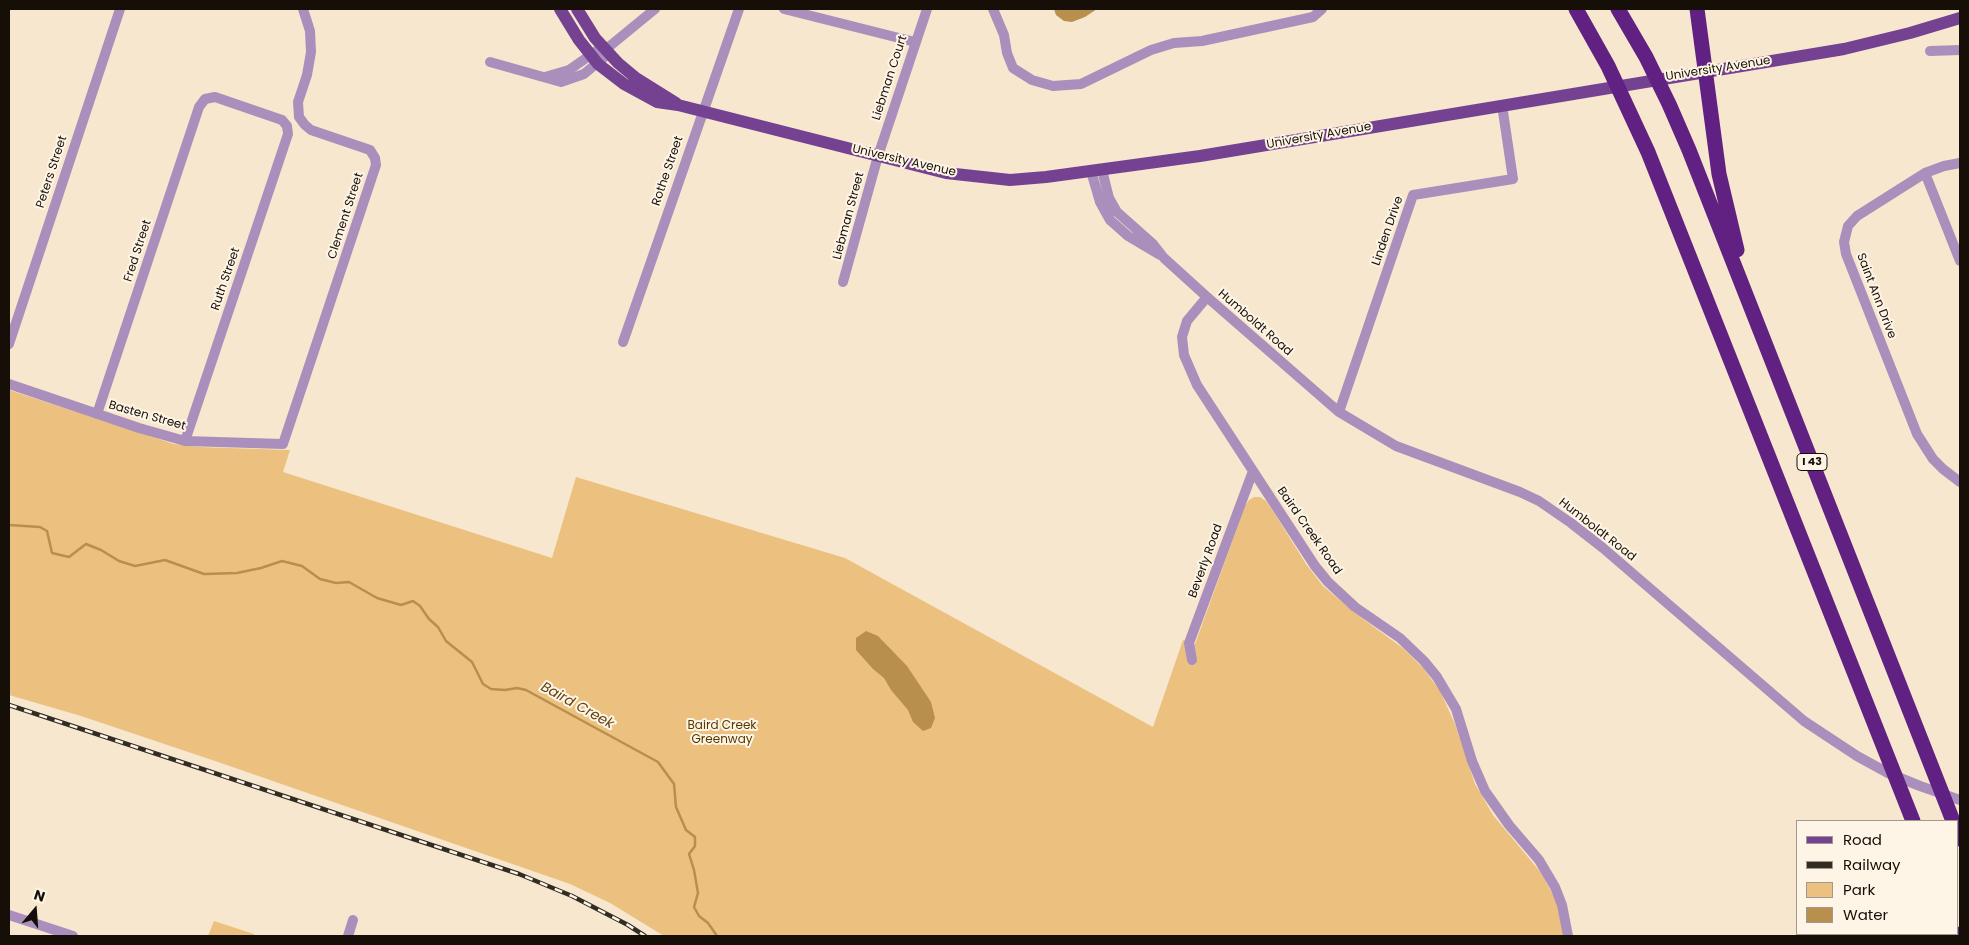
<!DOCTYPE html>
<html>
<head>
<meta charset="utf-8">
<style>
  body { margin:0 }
  #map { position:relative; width:1969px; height:945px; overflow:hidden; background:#f7e7ce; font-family:Poppins,sans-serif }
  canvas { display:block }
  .frame { position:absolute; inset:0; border:10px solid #150f07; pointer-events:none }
  .legend { position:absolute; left:1796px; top:820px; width:162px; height:115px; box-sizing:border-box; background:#fff5e6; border:1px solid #a1998d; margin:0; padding:6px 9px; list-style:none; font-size:15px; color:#150f07 }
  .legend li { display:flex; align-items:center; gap:10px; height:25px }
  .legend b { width:25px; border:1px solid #a1998d }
  .north { position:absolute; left:10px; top:885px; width:50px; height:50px; -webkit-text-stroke:4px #fff5e6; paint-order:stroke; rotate:18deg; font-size:14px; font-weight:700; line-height:20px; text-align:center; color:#150f07 }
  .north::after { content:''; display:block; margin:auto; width:18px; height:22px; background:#150f07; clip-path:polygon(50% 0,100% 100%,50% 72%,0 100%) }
</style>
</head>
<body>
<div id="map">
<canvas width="1969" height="945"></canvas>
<div class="frame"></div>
<ul class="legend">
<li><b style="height:6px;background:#754292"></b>Road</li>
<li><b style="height:6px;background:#332c22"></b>Railway</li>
<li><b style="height:14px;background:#ecc17f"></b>Park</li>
<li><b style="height:14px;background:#b98f4d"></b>Water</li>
</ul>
<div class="north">N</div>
</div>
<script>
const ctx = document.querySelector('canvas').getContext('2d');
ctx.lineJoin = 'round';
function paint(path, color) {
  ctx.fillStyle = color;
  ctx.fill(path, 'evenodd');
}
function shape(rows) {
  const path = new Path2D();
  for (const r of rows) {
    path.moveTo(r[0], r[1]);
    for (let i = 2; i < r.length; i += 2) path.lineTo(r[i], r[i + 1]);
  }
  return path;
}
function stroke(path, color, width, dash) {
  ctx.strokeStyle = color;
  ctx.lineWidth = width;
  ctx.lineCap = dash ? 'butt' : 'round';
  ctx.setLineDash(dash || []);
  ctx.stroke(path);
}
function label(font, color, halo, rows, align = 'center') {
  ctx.font = font + ' Poppins,sans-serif';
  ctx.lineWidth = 4;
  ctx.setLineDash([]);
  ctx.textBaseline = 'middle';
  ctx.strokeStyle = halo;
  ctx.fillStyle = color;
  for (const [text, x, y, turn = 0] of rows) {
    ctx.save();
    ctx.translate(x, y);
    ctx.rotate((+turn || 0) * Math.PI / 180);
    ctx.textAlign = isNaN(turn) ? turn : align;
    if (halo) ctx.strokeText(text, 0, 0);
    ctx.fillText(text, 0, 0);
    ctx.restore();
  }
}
const green = shape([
  [9,390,174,444,199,447,290,450,283,472,552,558,576,477,845,558,1153,727,1183,640,1195,644,1245,506,1249,500,1254,497,1260,497,1266,501,1273,511,1306,564,1323,586,1355,613,1404,649,1423,668,1440,691,1455,724,1475,784,1493,815,1542,874,1557,903,1563,936,664,936,610,903,570,884,218,762,81,716,9,695],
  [214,921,254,934,254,936,208,936]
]);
const water = shape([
  [1054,9,1097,9,1085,17,1072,22,1064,21,1056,15],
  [866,631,878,636,907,666,931,702,935,718,931,728,923,731,913,722,908,710,891,690,884,678,873,669,856,650,856,638]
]);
const stream = shape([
  [9,525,40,527,47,531,52,553,69,557,86,544,101,550,119,561,135,566,165,560,204,574,237,573,261,568,282,561,302,566,320,579,336,583,349,582,377,598,401,605,413,601,420,606,429,619,438,627,446,641,472,662,483,684,491,689,505,690,517,688,526,690,658,762,674,784,676,807,686,830,695,837,695,846,689,854,694,870,698,893,694,907,699,916,708,923,717,936]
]);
const minor = shape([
  [784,9,915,42],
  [993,9,1004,35,1007,53,1013,68,1032,80,1053,86,1081,84,1151,50,1174,43,1202,41,1313,17,1322,9],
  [605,50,655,9],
  [1930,51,1960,50],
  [490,62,561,82,584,74,608,54],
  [545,77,569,70,602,47],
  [1960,163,1944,166,1925,173,1857,216,1848,226,1844,242,1846,254,1917,434,1933,459,1943,469,1960,482],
  [1102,170,1109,198,1117,212,1153,244,1164,258,1207,297,1339,412,1396,446,1520,492,1539,501,1571,523,1603,548,1804,721,1857,756,1888,773,1920,786,1960,800],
  [1091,171,1100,202,1110,220,1128,236,1160,255],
  [1925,173,1960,261],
  [843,282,878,156,927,9],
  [1207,297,1187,321,1182,337,1184,355,1197,385,1315,566,1328,582,1355,607,1400,638,1424,661,1437,677,1456,709,1472,761,1485,791,1509,825,1539,860,1555,887,1562,905,1568,936],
  [623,342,739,9],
  [9,344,120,9],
  [9,384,139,428,185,441,283,444,376,165,375,158,370,150,311,130,305,125,299,117,298,102,307,75,311,52,310,31,303,9],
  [1339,412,1413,195,1513,179,1502,105],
  [97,414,199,107,205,99,215,97,282,120,287,126,288,134,185,441],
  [1192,660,1189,643,1253,471],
  [9,915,73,936],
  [348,936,353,920]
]);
const major = shape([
  [560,9,579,40,598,64,624,84,657,102,678,105,946,173,1010,180,1046,177,1200,156,1844,49,1910,33,1960,18],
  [577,9,595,38,618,63,636,78,676,103]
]);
const highway = shape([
  [1576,9,1608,66,1648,152,1913,821],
  [1618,9,1646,57,1669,104,1689,150,1953,821],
  [1697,9,1719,174,1737,250],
  [1958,833,1960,839],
  [1957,934,1958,936]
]);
const rail = shape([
  [9,705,519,874,572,896,628,925,645,936]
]);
const shields = [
  [1812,462,30]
];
const shieldNames = [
  ["I 43",1812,462]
];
const streetNames = [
  ["University Avenue",1718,69,-9],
  ["Liebman Court",890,78,-72],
  ["University Avenue",1319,136,-10],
  ["University Avenue",904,161,13],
  ["Rothe Street",668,171,-71],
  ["Peters Street",52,172,-72],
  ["Clement Street",346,216,-72],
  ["Liebman Street",849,216,-75],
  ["Linden Drive",1388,231,-71],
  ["Fred Street",138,251,-72],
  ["Ruth Street",226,279,-71],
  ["Saint Ann Drive",1876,296,69],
  ["Humboldt Road",1255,323,41],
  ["Basten Street",147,416,16],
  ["Humboldt Road",1597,530,38],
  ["Baird Creek Road",1309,531,55],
  ["Beverly Road",1206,561,-70]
];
const parkNames = [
  ["Baird Creek",722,726],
  ["Greenway",722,740]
];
const waterNames = [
  ["Baird Creek",577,706,29]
];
paint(green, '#ecc17f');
paint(water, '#b98f4d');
stroke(stream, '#b98f4d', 2.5);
stroke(minor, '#aa8fbc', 10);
stroke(major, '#754292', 12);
stroke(highway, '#612182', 15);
stroke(rail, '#332c22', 4.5);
stroke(rail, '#fff5e6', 2.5, [8]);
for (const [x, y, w] of shields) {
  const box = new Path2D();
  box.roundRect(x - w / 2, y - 8.5, w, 17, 4);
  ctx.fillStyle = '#fff5e6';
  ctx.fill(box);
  stroke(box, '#150f07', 1);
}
label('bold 11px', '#150f07', null, shieldNames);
label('12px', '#150f07', '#fff5e6', streetNames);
label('12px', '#553800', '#fff5e6', parkNames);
label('italic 14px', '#624511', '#fff5e6', waterNames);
</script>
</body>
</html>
